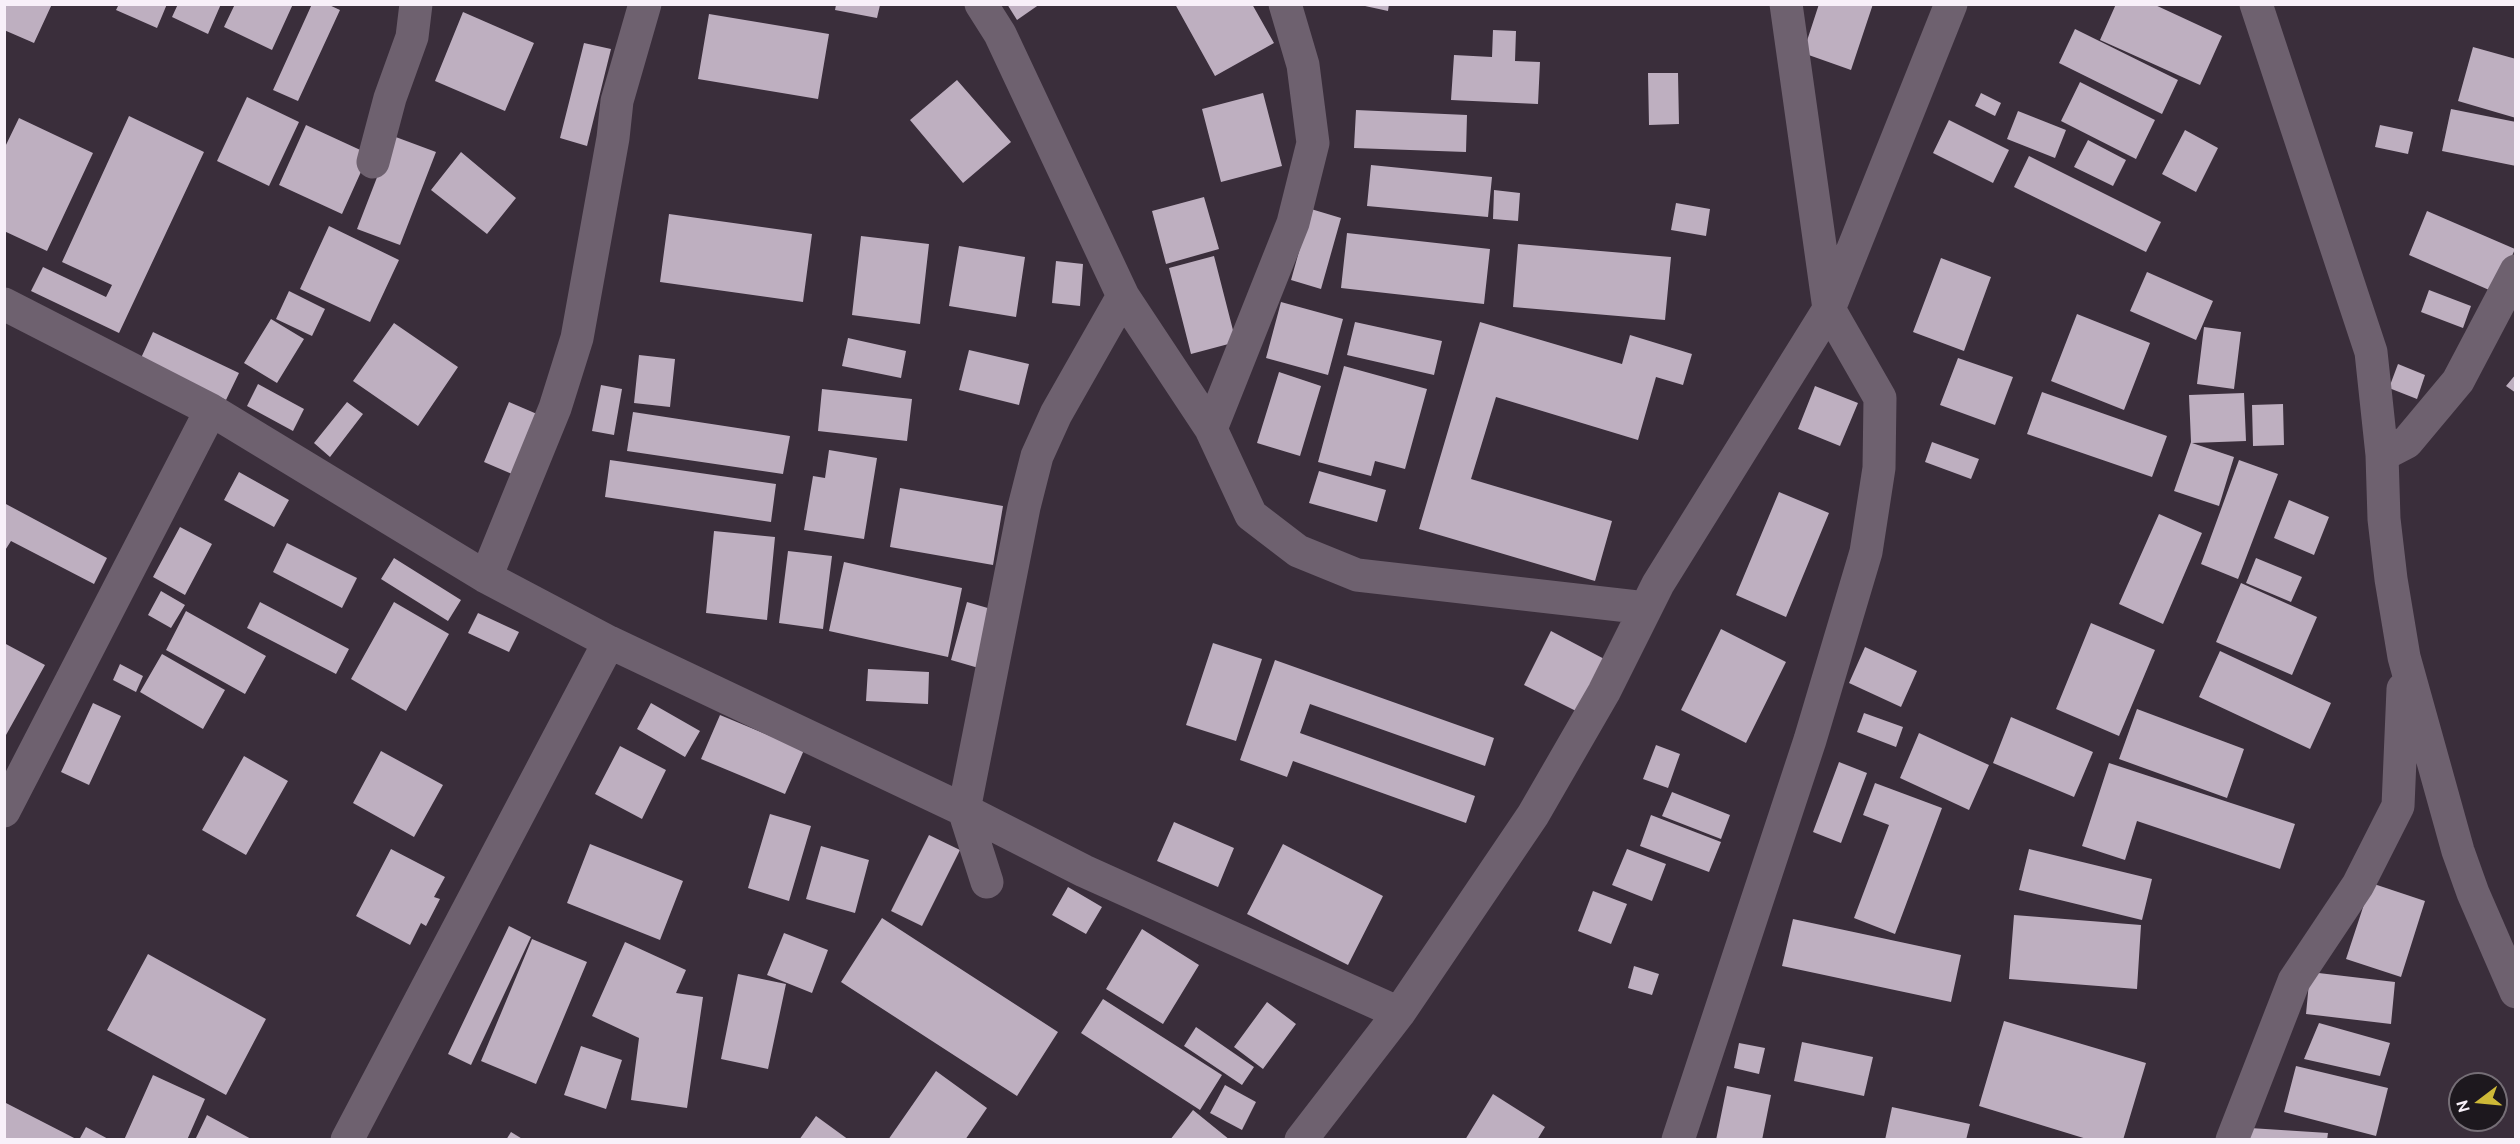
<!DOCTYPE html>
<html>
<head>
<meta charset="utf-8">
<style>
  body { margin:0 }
  #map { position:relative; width:2520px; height:1144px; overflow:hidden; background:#3a2e3b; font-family:Ubuntu,sans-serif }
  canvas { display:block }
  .frame { position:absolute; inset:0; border:6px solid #f8f0f9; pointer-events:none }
  .north { position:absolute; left:2448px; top:1072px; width:60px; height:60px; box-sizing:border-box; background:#1d181e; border:2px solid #756e76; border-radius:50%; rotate:254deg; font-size:16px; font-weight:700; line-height:24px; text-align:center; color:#f8f0f9 }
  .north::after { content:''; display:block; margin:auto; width:21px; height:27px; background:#ceb938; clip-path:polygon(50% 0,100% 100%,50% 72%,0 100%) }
</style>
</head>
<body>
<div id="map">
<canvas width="2520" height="1144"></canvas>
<div class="frame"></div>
<div class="north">N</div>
</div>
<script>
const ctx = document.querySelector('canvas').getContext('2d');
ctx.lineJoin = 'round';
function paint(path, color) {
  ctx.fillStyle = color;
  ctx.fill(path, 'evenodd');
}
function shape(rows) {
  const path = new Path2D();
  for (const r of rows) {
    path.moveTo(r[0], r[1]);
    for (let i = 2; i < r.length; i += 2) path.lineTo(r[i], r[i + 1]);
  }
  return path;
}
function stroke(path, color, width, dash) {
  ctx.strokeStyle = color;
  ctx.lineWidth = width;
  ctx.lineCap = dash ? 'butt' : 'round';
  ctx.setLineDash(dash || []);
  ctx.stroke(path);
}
const building = shape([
  [4,4,52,4,34,43,4,30],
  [119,4,167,4,157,28,116,10],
  [178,4,221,4,208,34,172,17],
  [235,4,293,4,272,50,224,27],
  [312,4,327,4,340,10,298,101,273,90],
  [1007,4,1040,4,1017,20],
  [1175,4,1252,4,1274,43,1215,76],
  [1356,4,1389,4,1388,11],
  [1819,4,1873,4,1851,70,1803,53],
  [2116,4,2153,4,2222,36,2200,85,2100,40],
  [836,5,880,5,877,18,835,10],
  [463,12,534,43,505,111,435,81],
  [709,14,829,34,818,99,698,79],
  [2075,29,2178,80,2162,114,2059,63],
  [1493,30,1516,31,1515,61,1540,62,1538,104,1451,100,1454,55,1492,57],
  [584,43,611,49,587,146,560,138],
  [2473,47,2516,59,2516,118,2458,101],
  [1648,73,1678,73,1679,124,1649,125],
  [957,80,1011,142,963,183,910,120],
  [2080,82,2155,120,2136,159,2061,121],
  [1263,93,1282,166,1221,182,1202,109],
  [1981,93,2001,103,1995,116,1975,106],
  [247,97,299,122,269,186,217,161],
  [2451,109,2516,122,2516,166,2442,151],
  [1356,110,1467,115,1466,152,1354,148],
  [2018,111,2066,130,2055,158,2007,139],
  [129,116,204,152,119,333,31,291,43,267,106,297,112,285,62,262],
  [19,118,93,153,47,251,4,231,4,149],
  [1949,120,2009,150,1993,183,1933,153],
  [306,125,369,154,342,214,279,185],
  [2380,125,2413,132,2408,154,2375,147],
  [2185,130,2218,148,2196,192,2162,174],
  [393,136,436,152,400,245,357,229],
  [2088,140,2126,160,2113,186,2074,167],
  [461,152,516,198,487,234,431,190],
  [2029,156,2161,222,2146,252,2014,187],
  [1371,165,1492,177,1488,217,1367,206],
  [1494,190,1520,193,1518,221,1493,219],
  [1204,197,1219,249,1166,264,1152,211],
  [1676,203,1710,209,1706,236,1671,230],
  [1311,209,1341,218,1321,289,1291,280],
  [2427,211,2515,249,2496,293,2409,255],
  [669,214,812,234,803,302,660,282],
  [329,226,399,260,370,322,300,289],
  [1347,233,1490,249,1484,304,1341,288],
  [861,236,929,244,920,324,852,315],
  [1518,244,1671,257,1665,320,1513,307],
  [959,246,1025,257,1016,317,949,306],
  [1214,256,1236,342,1191,354,1169,268],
  [1941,258,1991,277,1964,351,1913,332],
  [1056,261,1083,264,1080,306,1052,303],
  [2147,272,2213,301,2196,340,2130,311],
  [2429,290,2471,306,2463,328,2421,312],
  [289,291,325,309,312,336,276,319],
  [1281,302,1343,319,1328,375,1266,358],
  [2077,314,2150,343,2124,410,2051,381],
  [271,319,304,339,277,383,244,363],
  [1355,322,1442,341,1434,375,1347,355],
  [1480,322,1622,364,1630,335,1692,354,1683,385,1656,377,1638,440,1496,397,1471,479,1612,521,1595,581,1419,529],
  [394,323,458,367,418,426,353,381],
  [2204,327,2241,332,2234,389,2197,384],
  [153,332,239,373,226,400,141,358],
  [848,338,906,351,901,378,842,366],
  [969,350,1029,364,1019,405,959,390],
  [639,355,675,359,670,407,634,403],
  [1958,358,2013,377,1995,425,1940,405],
  [2398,364,2425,375,2417,399,2389,388],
  [1344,366,1427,389,1405,469,1375,461,1371,476,1318,462],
  [1279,372,1321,386,1300,456,1257,443],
  [2516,374,2516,393,2506,386],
  [258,384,304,409,293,431,247,406],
  [601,385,622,389,614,435,592,431],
  [1815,386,1858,403,1840,446,1798,429],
  [822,389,912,399,907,441,818,431],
  [2042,392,2167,436,2152,477,2027,434],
  [2244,393,2246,441,2192,443,2234,457,2219,506,2174,491,2191,442,2189,395],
  [347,402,363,414,330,457,314,443],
  [509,402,537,414,512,474,484,462],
  [2283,404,2284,445,2253,446,2252,405],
  [633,412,790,436,783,474,627,451],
  [1932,442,1979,459,1971,479,1925,462],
  [829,450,877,458,864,539,804,530,813,476,825,478],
  [610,460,776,484,771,522,605,497],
  [2239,460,2278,474,2238,579,2201,564],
  [1319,471,1386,490,1377,522,1309,503],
  [239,472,289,500,274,527,224,500],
  [900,488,1003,506,993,565,890,547],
  [1779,492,1829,513,1786,617,1736,595],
  [2289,500,2329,517,2314,555,2274,538],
  [4,503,107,558,94,584,11,541,4,552],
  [2159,514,2202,533,2163,624,2119,604],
  [180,527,212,544,185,595,153,577],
  [714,531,775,537,767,620,706,613],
  [287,543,357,578,342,608,273,572],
  [788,551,832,556,823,629,779,623],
  [394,558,461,600,448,621,381,579],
  [2256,558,2302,577,2291,602,2246,583],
  [844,562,962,588,948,657,829,631],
  [2241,583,2317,617,2292,675,2216,642],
  [161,591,185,605,171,628,148,615],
  [260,602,349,649,336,674,247,628],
  [394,602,449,634,406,711,351,679],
  [967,602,998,611,982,669,951,660],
  [186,611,266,656,245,694,166,650],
  [478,613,519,632,509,652,468,633],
  [2091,623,2155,650,2119,736,2056,709],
  [1721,629,1786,662,1746,743,1681,710],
  [1551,631,1610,662,1584,715,1524,685],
  [4,643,45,665,6,735,4,734],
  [1213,643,1262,659,1236,741,1186,725],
  [1865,647,1917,671,1901,707,1849,683],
  [2220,651,2331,703,2310,749,2199,697],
  [162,654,225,690,203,729,140,692],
  [1275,660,1494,738,1485,766,1310,704,1300,733,1475,796,1466,823,1293,761,1287,777,1240,760],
  [120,664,143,676,136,692,113,680],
  [868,669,929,672,928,704,866,701],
  [93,703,121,716,89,785,61,772],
  [651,703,700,731,685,757,637,729],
  [2137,709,2244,749,2227,798,2119,759],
  [1864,713,1903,727,1896,747,1857,732],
  [720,715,804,750,785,794,701,759],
  [2011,717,2093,752,2074,797,1993,763],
  [1919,733,1989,765,1969,810,1900,778],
  [1656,745,1680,754,1668,788,1643,779],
  [620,746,666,770,642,819,595,794],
  [381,751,443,785,414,837,353,803],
  [244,756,288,781,246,855,202,830],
  [1839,762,1867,773,1841,843,1813,832],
  [2109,763,2295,824,2280,869,2137,821,2125,860,2082,846],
  [1875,783,1942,808,1895,934,1854,918,1889,825,1863,815],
  [1672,792,1730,815,1721,839,1662,816],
  [770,814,811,826,789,901,748,888],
  [1651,815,1721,842,1709,872,1640,846],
  [1174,822,1234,848,1218,887,1157,861],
  [929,835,960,850,922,926,891,911],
  [590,844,683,881,660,940,567,903],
  [1283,844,1383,896,1348,965,1247,914],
  [821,846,869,860,855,913,806,899],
  [391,849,445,877,434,897,440,899,426,926,421,923,410,945,356,916],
  [1627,849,1666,864,1652,901,1612,885],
  [2029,849,2152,879,2142,920,2019,890],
  [2371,883,2425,901,2401,977,2346,959],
  [1068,887,1102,907,1086,934,1052,915],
  [1593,891,1627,904,1611,944,1578,931],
  [2014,915,2141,925,2137,989,2009,979],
  [882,918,1058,1032,1017,1096,841,982],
  [1793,919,1961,955,1951,1002,1782,966],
  [509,926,531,937,471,1065,448,1054],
  [1142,929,1199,965,1163,1024,1106,989],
  [784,933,828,950,812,993,767,975],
  [532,939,587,962,536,1084,481,1061],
  [625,942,686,970,676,993,703,997,687,1108,631,1100,639,1038,592,1016],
  [148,954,266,1019,226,1095,107,1030],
  [1634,966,1659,974,1652,995,1628,988],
  [2310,972,2395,982,2391,1024,2306,1014],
  [738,974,786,984,768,1069,721,1059],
  [1103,999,1222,1075,1200,1110,1081,1033],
  [1267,1002,1296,1024,1263,1069,1234,1047],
  [2004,1021,2146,1063,2123,1140,2090,1140,1979,1106],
  [2319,1023,2390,1043,2380,1076,2304,1059],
  [1196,1027,1254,1067,1242,1085,1184,1046],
  [1802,1042,1873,1057,1864,1096,1794,1081],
  [1739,1043,1765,1048,1759,1074,1734,1068],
  [581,1046,622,1060,606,1109,564,1095],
  [2296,1066,2388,1088,2376,1136,2284,1112],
  [936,1071,987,1108,965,1140,888,1140],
  [153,1075,205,1099,187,1140,124,1140],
  [1225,1085,1256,1102,1242,1130,1210,1113],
  [1727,1086,1771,1095,1762,1140,1716,1140],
  [1493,1094,1545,1127,1537,1140,1465,1140],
  [4,1102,78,1140,4,1140],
  [1892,1107,1970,1124,1966,1140,1885,1140],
  [1193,1110,1230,1140,1170,1140],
  [207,1115,253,1140,195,1140],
  [816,1116,849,1140,799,1140],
  [86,1127,110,1140,79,1140],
  [2250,1128,2328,1133,2327,1140,2249,1140],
  [511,1132,524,1140,506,1140]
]);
const minor = shape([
  [981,4,1000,34,1123,296,1211,429,1251,515,1298,551,1357,575,1646,608],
  [2256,4,2371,352,2382,455,2384,519,2391,579,2404,657,2458,851,2473,893,2516,992],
  [373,162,390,98,412,37,416,4],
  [4,304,211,410,486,577,609,642,964,810,1084,871,1399,1013],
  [1211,429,1293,223,1313,143,1303,65,1285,4],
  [2382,455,2407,442,2458,381,2516,271],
  [486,577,555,408,577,338,613,138,617,101,645,4],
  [4,811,211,410],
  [987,882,964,810,1024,507,1037,456,1056,414,1123,296],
  [347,1140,609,642],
  [1301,1140,1399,1013,1533,815,1604,692,1658,584,1829,309,1951,4],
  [1678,1140,1810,740,1866,552,1879,468,1880,398,1829,309,1786,4],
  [2232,1140,2294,981,2358,885,2398,806,2403,689]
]);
paint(building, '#beafc0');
stroke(minor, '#6e616f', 33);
</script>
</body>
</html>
